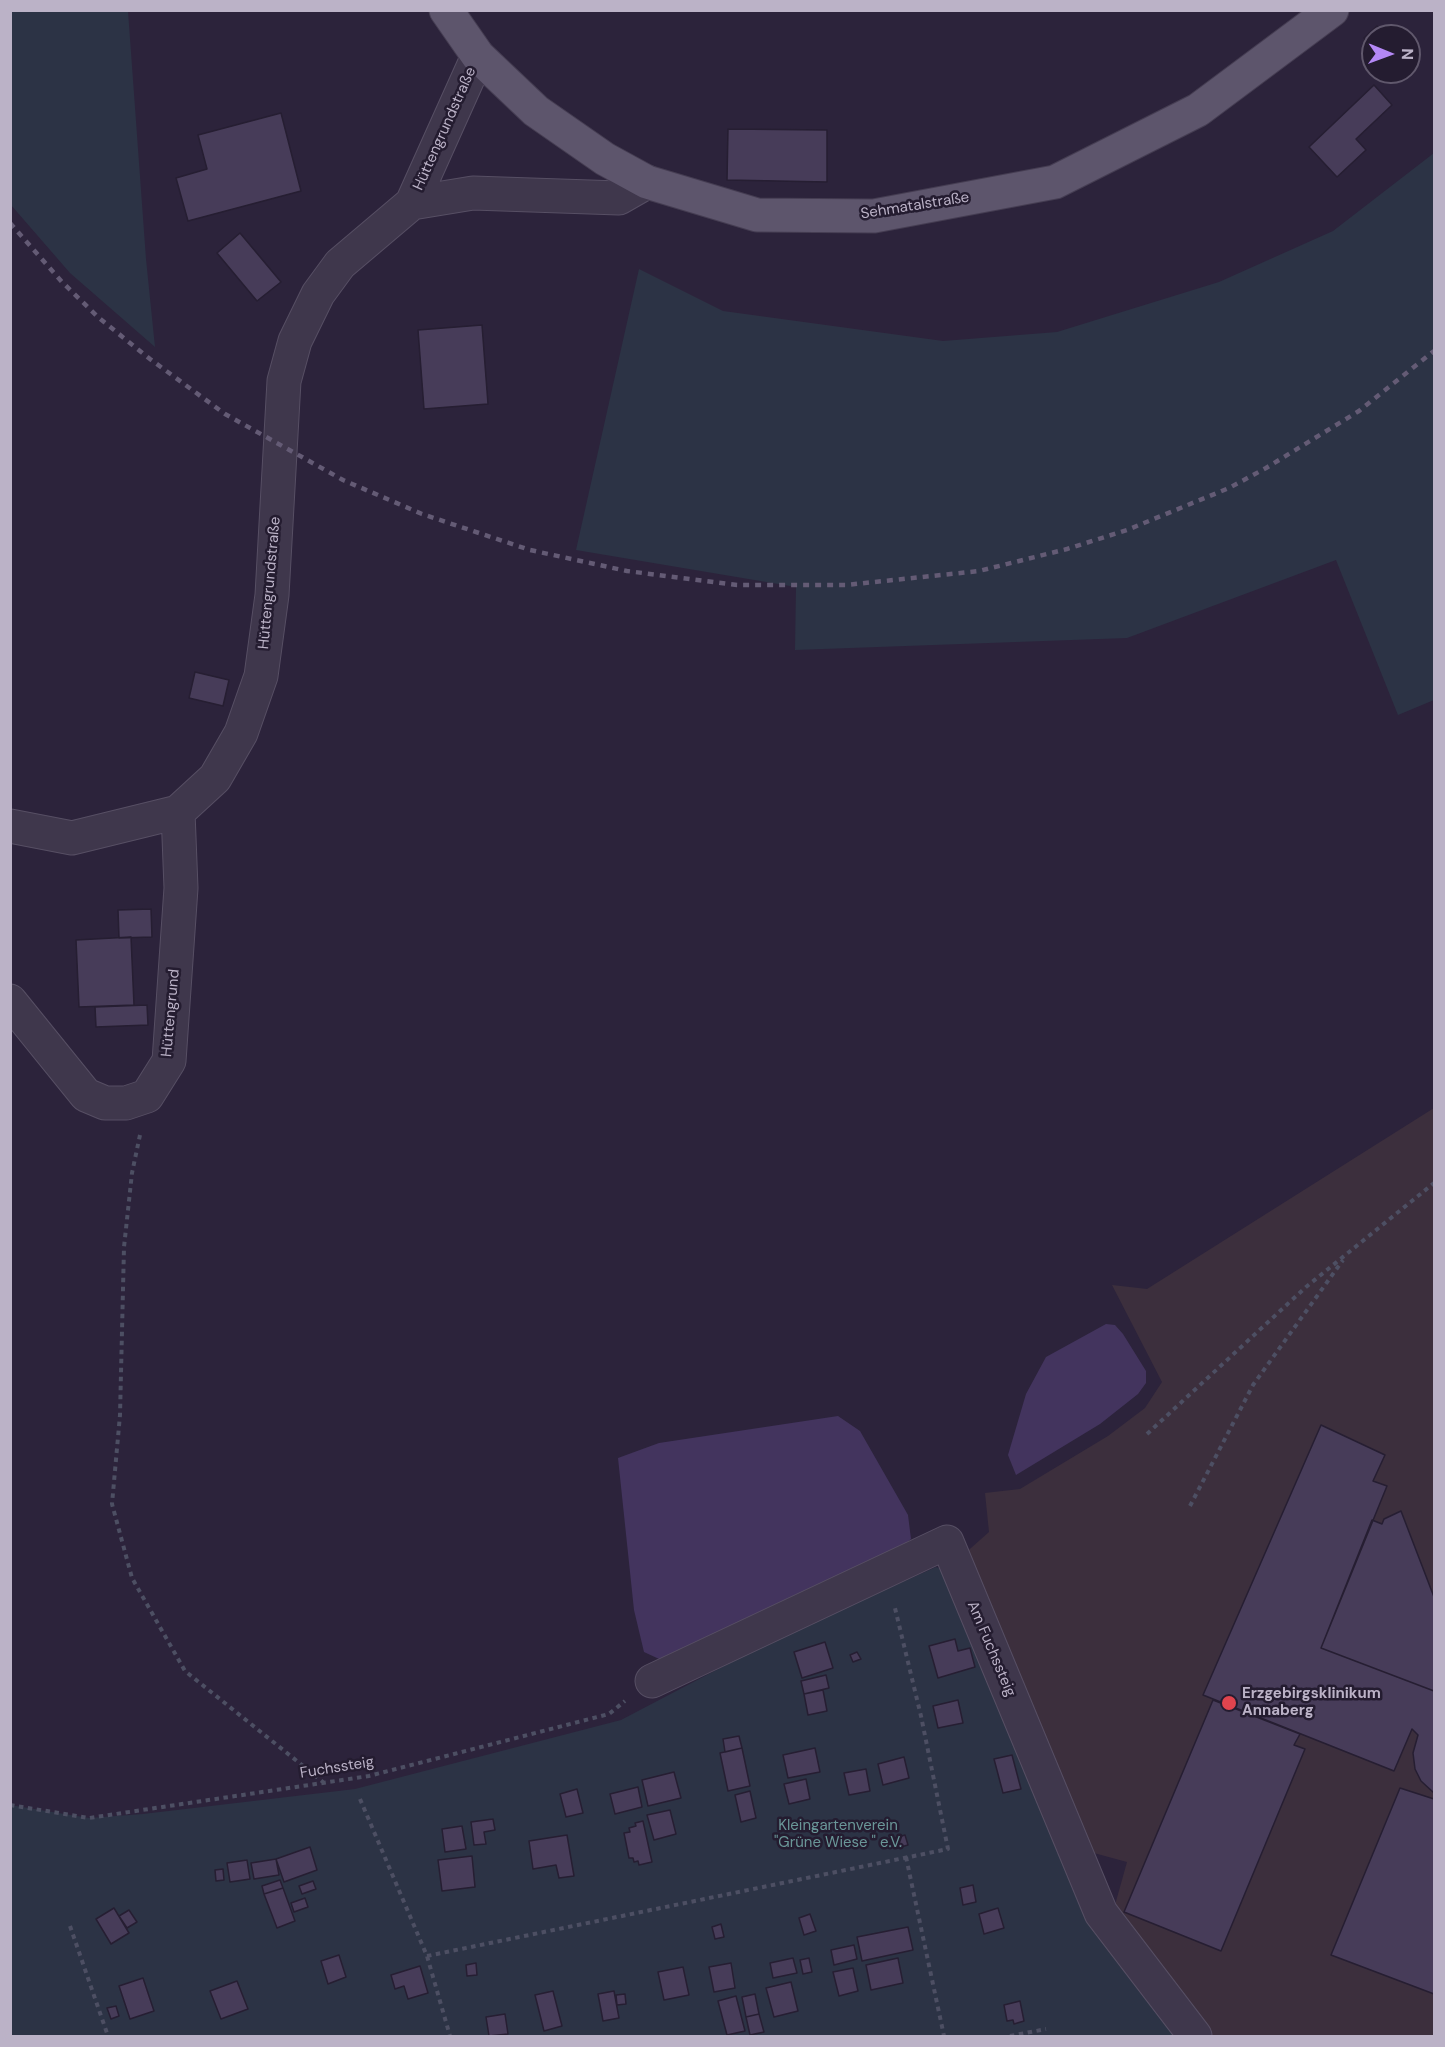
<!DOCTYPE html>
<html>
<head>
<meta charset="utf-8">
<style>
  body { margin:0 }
  #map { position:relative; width:1445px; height:2047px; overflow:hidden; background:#2c233b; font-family:"DM Sans",sans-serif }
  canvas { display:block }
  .frame { position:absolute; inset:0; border:12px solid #bbb2c7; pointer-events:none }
  .north { position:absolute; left:1361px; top:24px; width:60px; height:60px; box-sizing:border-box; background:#241c30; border:2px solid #60586c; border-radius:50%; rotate:91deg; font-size:16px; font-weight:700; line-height:24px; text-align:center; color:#bbb2c7 }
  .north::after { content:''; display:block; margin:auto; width:21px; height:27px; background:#b488f6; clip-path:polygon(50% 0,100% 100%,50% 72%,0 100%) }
</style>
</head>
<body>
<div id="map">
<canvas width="1445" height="2047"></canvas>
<div class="frame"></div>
<div class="north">N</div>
</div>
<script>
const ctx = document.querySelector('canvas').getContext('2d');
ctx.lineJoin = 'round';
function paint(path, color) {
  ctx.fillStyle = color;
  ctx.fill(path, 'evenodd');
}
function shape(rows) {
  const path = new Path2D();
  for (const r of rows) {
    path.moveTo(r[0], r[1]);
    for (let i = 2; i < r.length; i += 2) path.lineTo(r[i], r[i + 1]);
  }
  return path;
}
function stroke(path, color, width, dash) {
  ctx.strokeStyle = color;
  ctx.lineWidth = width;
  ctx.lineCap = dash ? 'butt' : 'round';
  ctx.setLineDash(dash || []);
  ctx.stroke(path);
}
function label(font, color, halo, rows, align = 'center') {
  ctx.font = font + ' "DM Sans",sans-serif';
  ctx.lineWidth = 5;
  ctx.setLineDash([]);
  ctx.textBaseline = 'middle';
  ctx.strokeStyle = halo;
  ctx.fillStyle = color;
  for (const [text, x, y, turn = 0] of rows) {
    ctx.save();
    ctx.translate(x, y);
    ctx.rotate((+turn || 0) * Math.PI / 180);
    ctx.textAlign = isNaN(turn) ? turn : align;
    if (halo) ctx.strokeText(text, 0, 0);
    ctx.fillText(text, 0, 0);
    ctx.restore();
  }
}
const medical = shape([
  [1434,1108,1434,2036,1207,2036,1115,1905,1127,1862,1083,1850,962,1556,989,1532,985,1493,1020,1489,1108,1436,1145,1408,1162,1382,1112,1285,1147,1289]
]);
const green = shape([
  [10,11,128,11,146,259,155,347,70,273,11,205],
  [1434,153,1434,700,1398,715,1336,560,1127,638,795,650,796,587,576,550,639,269,723,311,943,341,1057,332,1219,282,1333,231],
  [936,1567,945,1570,1094,1919,1185,2036,11,2036,10,1805,89,1818,143,1814,355,1789,621,1720,783,1635]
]);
const water = shape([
  [1106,1324,1115,1325,1123,1334,1146,1371,1146,1383,1138,1394,1100,1424,1016,1475,1008,1455,1026,1394,1046,1357],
  [838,1416,860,1431,908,1515,911,1539,889,1557,670,1664,644,1652,634,1610,618,1458,659,1443]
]);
const building = shape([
  [1377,26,1386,36,1373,36,1373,48,1364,38,1377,26],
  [1374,85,1392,105,1356,139,1366,150,1337,177,1309,147,1374,85],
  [281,113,301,191,188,221,176,178,207,169,198,135,281,113],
  [728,129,827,130,827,182,727,180,728,129],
  [240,233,281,282,257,301,217,253,240,233],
  [482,325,488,404,424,409,418,330,482,325],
  [195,672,229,680,223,706,189,698,195,672],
  [151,909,152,937,119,938,118,910,151,909],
  [131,937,134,1005,79,1007,76,940,131,937],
  [147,1005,148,1025,96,1027,95,1007,147,1005],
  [1321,1425,1385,1455,1373,1481,1387,1486,1321,1648,1434,1691,1434,1793,1421,1781,1415,1769,1413,1753,1418,1735,1412,1729,1394,1771,1203,1695,1321,1425],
  [1401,1511,1434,1597,1434,1691,1321,1648,1372,1520,1382,1524,1384,1519,1401,1511],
  [955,1639,958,1651,970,1648,975,1667,938,1678,929,1646,955,1639],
  [825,1642,833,1668,802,1678,794,1652,825,1642],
  [857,1652,861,1659,853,1662,850,1655,857,1652],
  [826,1675,829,1688,804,1694,801,1681,826,1675],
  [823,1690,827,1711,808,1715,804,1694,823,1690],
  [958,1700,963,1723,938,1728,933,1706,958,1700],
  [1213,1700,1300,1734,1294,1745,1305,1749,1221,1951,1124,1912,1213,1700],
  [739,1736,742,1748,725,1752,723,1739,739,1736],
  [742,1748,750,1786,728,1791,720,1753,742,1748],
  [815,1748,820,1772,788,1778,783,1755,815,1748],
  [1012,1755,1021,1789,1003,1793,994,1759,1012,1755],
  [904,1757,909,1778,883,1785,878,1764,904,1757],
  [866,1769,870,1791,849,1795,844,1773,866,1769],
  [674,1772,681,1798,648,1806,642,1780,674,1772],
  [806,1779,810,1799,789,1804,784,1784,806,1779],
  [638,1787,642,1807,615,1814,610,1794,638,1787],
  [1400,1788,1434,1799,1434,1994,1331,1955,1400,1788],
  [577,1789,583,1813,566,1817,560,1794,577,1789],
  [750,1791,756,1818,741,1822,735,1795,750,1791],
  [670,1810,676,1834,654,1840,647,1815,670,1810],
  [493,1819,495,1830,484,1832,486,1844,474,1845,471,1822,493,1819],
  [643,1821,652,1862,639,1865,638,1861,634,1862,633,1858,629,1858,624,1833,630,1832,629,1828,636,1826,635,1823,643,1821],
  [462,1826,466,1849,445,1852,442,1829,462,1826],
  [567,1835,574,1876,559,1878,556,1865,533,1869,529,1841,567,1835],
  [905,1835,908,1845,897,1848,895,1838,905,1835],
  [310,1847,317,1870,284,1882,276,1859,310,1847],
  [472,1856,475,1887,442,1891,438,1860,472,1856],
  [276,1859,279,1875,254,1879,251,1863,276,1859],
  [247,1860,250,1879,230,1882,227,1863,247,1860],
  [223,1869,224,1880,216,1881,215,1870,223,1869],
  [280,1880,283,1888,264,1894,262,1886,280,1880],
  [313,1881,316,1889,302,1894,299,1886,313,1881],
  [973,1885,976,1902,963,1905,960,1888,973,1885],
  [283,1888,295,1921,277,1928,264,1894,283,1888],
  [305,1898,308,1907,294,1912,291,1903,305,1898],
  [114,1908,129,1933,111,1944,96,1919,114,1908],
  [998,1908,1004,1928,984,1934,979,1914,998,1908],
  [129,1910,137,1922,127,1928,119,1916,129,1910],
  [810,1914,816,1931,804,1935,799,1918,810,1914],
  [721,1924,724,1937,715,1939,712,1927,721,1924],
  [908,1927,913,1950,862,1961,857,1937,908,1927],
  [854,1945,857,1959,834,1965,831,1950,854,1945],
  [339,1955,346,1977,328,1984,321,1961,339,1955],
  [793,1958,797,1973,773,1978,770,1963,793,1958],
  [809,1958,812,1972,803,1974,800,1960,809,1958],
  [898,1958,903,1983,871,1990,866,1965,898,1958],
  [476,1963,477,1975,467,1976,466,1965,476,1963],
  [731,1963,735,1988,714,1992,709,1967,731,1963],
  [420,1966,428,1993,408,1999,404,1986,395,1989,391,1975,420,1966],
  [683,1967,689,1995,664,2000,658,1972,683,1967],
  [853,1968,858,1991,839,1996,833,1972,853,1968],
  [143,1978,154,2011,130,2019,119,1986,143,1978],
  [237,1981,248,2009,221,2019,210,1991,237,1981],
  [791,1982,798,2011,774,2017,766,1988,791,1982],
  [553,1991,562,2026,544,2031,535,1995,553,1991],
  [614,1991,619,2018,603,2021,598,1994,614,1991],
  [625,1994,626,2004,617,2005,616,1995,625,1994],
  [755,1994,759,2014,746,2017,742,1997,755,1994],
  [736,1996,745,2031,727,2035,718,2001,736,1996],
  [1020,2001,1024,2021,1014,2024,1013,2020,1007,2021,1004,2005,1020,2001],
  [116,2006,119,2016,111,2019,107,2008,116,2006],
  [505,2014,508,2034,489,2036,486,2017,505,2014],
  [759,2014,764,2032,750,2035,746,2017,759,2014]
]);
const path = shape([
  [140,1135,132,1173,124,1247,120,1415,112,1504,132,1578,185,1671,323,1782],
  [1147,1434,1306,1287,1434,1183],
  [1190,1506,1253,1385,1343,1260],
  [360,1799,427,1956,450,2036],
  [10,1805,89,1818,369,1776,609,1714,625,1701],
  [906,1857,944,2036],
  [70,1926,108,2036],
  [427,1956,948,1849,921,1716,894,1604],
  [1010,2036,1046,2029]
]);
const minor = shape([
  [412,203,473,193,619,198,647,182],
  [10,826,72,838,178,812,215,778,241,733,261,676,272,595,284,381,295,341,318,294,340,264,412,203,478,56],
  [10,1001,86,1095,105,1103,126,1103,147,1096,169,1061,181,888,178,812],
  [652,1681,947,1542,1101,1913,1195,2036]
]);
const major = shape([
  [446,10,478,56,536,111,605,159,647,182,757,215,874,216,1055,182,1198,110,1332,10]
]);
const rail = shape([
  [10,223,62,282,99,318,150,359,225,414,343,480,422,514,530,550,627,571,737,585,846,585,979,571,1067,549,1127,530,1229,488,1266,468,1359,411,1434,351]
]);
const markers = [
  [1229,1703,8,"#e0444e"]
];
const streetNames = [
  ["Hüttengrundstraße",445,129,-66],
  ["Sehmatalstraße",915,206,-9],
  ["Hüttengrundstraße",270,583,-85],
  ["Hüttengrund",171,1013,-85],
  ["Am Fuchssteig",991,1649,67],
  ["Fuchssteig",337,1768,-9]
];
const poiNames = [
  ["Erzgebirgsklinikum",1242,1694],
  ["Annaberg",1242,1711]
];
const parkNames = [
  ["Kleingartenverein",838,1826],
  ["\"Grüne Wiese \" e.V.",838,1843]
];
paint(medical, '#3c2f3d');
paint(green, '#2c3345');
paint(water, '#43345e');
paint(building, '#473c59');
stroke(building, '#261e32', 1.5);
stroke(minor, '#574f64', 35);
stroke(major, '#453d52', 35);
stroke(path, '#4d4f63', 4, [4.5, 4.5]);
stroke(minor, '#3f374c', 33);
stroke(major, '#5d556c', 33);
stroke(rail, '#645b75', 4.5, [6, 6]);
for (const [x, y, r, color] of markers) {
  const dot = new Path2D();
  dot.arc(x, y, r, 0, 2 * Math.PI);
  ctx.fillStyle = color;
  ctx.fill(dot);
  stroke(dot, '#241c30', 2);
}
label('15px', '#bbb2c7', '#241c30', streetNames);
label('bold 15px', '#bbb2c7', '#241c30', poiNames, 'left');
label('15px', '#6a9798', '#241c30', parkNames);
</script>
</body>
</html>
